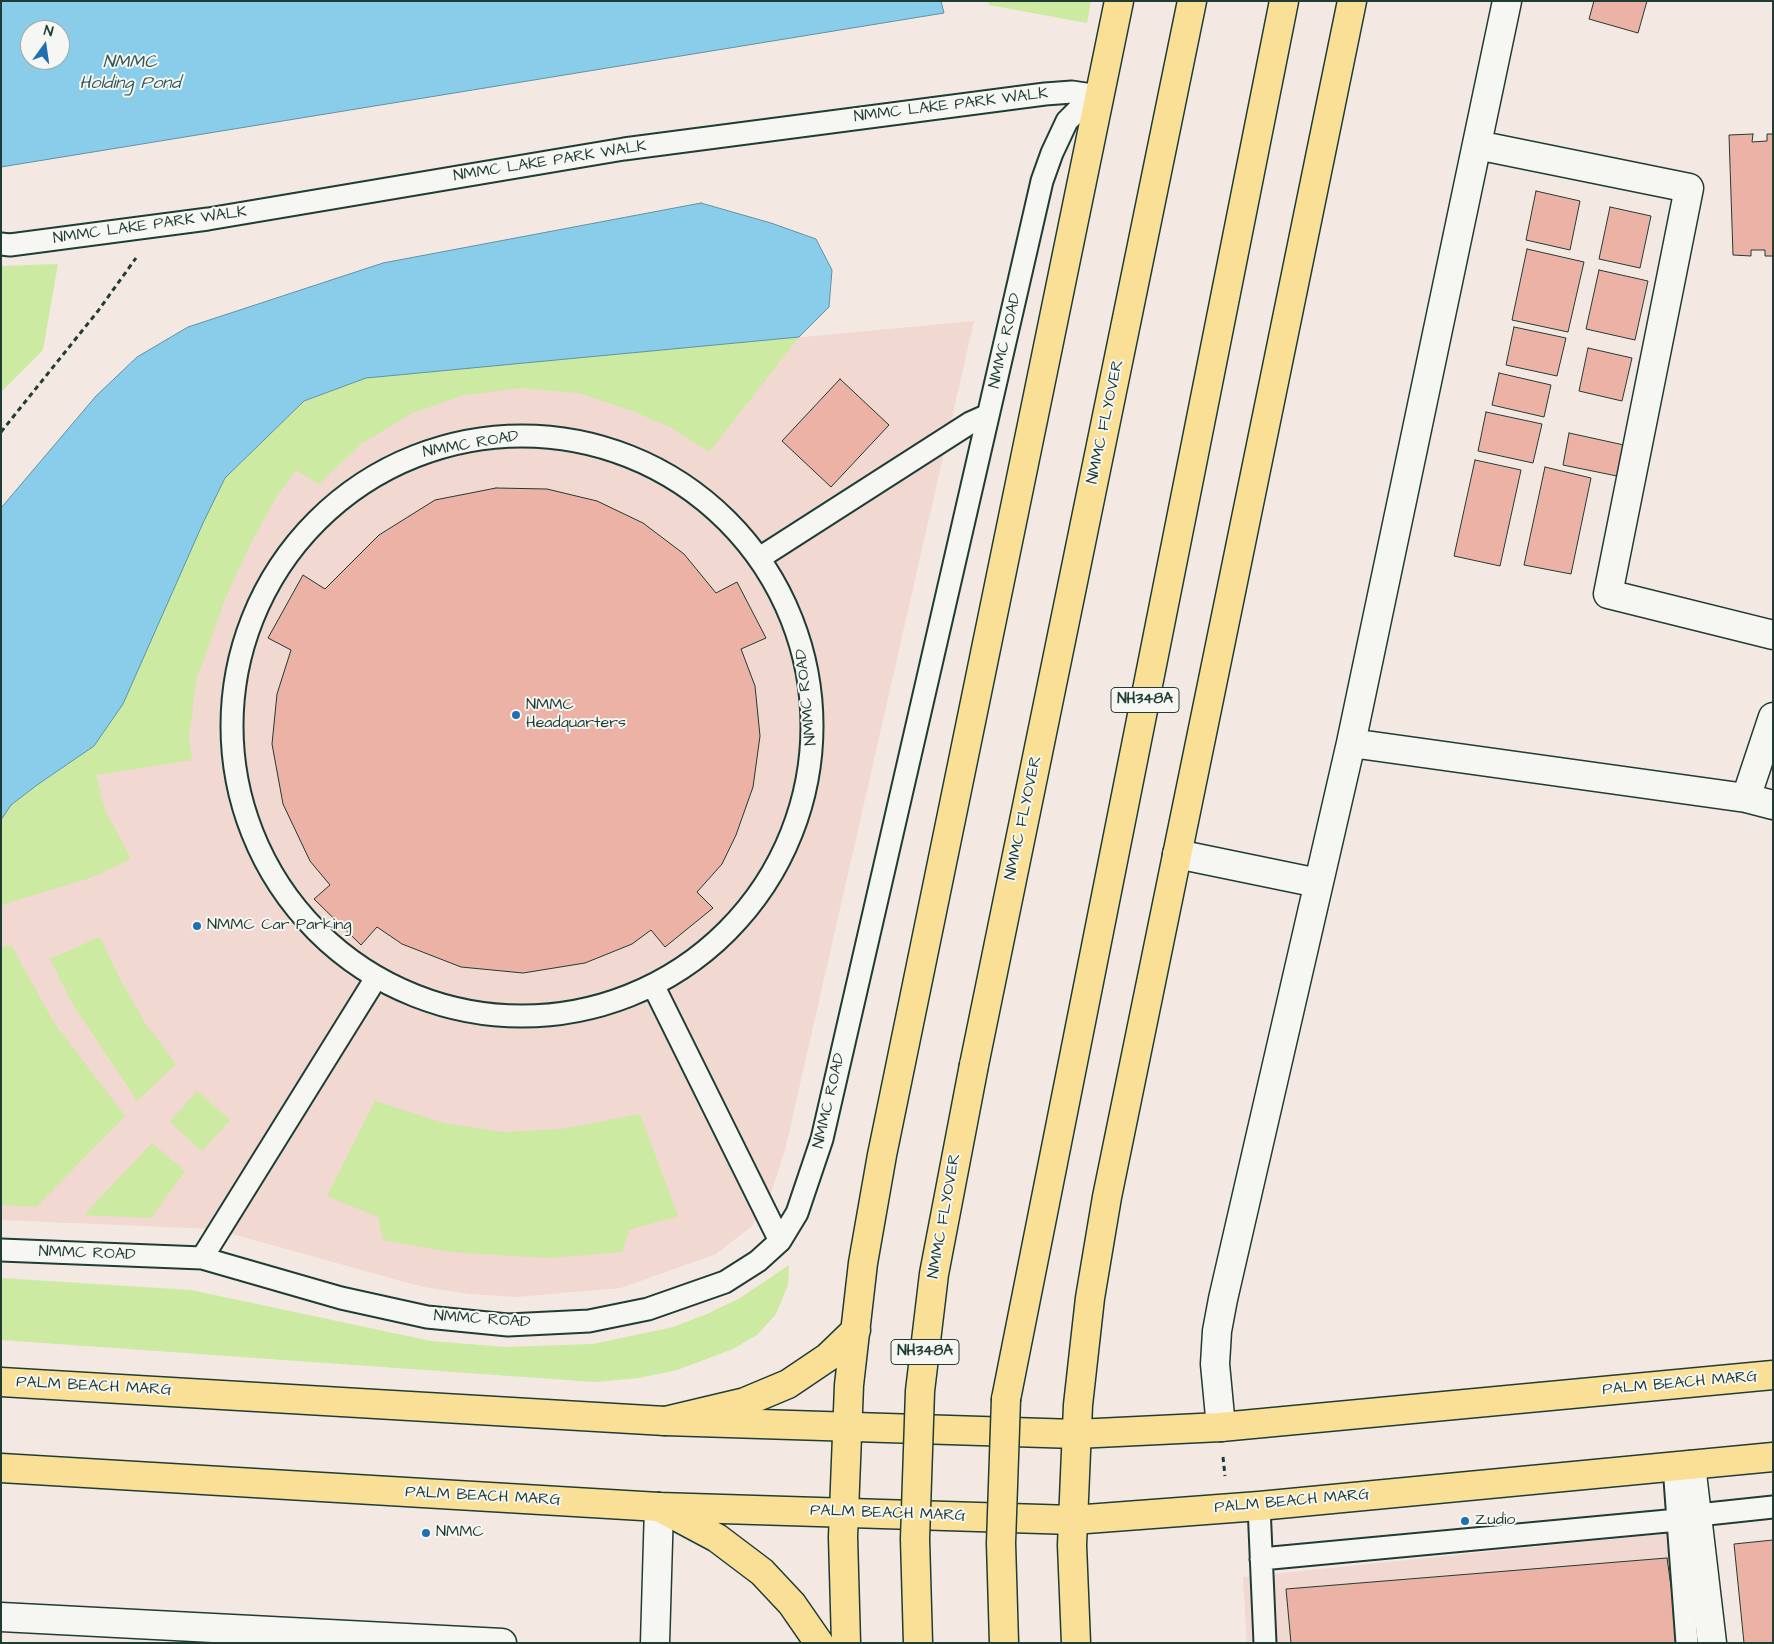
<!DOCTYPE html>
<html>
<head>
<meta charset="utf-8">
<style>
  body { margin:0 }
  #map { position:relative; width:1774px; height:1644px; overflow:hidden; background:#f4e8e3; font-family:"Architects Daughter",sans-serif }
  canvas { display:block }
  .frame { position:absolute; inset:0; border:2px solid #1f3d34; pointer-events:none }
  .north { position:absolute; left:20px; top:20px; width:50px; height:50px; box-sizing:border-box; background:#f6f6f2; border:1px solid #a0aca6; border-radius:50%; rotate:14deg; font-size:14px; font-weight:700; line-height:20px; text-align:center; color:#1f3d34 }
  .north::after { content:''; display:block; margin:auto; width:18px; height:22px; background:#1f6fb2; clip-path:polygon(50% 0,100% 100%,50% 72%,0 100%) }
</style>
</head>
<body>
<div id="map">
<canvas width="1774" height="1644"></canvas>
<div class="frame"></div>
<div class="north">N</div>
</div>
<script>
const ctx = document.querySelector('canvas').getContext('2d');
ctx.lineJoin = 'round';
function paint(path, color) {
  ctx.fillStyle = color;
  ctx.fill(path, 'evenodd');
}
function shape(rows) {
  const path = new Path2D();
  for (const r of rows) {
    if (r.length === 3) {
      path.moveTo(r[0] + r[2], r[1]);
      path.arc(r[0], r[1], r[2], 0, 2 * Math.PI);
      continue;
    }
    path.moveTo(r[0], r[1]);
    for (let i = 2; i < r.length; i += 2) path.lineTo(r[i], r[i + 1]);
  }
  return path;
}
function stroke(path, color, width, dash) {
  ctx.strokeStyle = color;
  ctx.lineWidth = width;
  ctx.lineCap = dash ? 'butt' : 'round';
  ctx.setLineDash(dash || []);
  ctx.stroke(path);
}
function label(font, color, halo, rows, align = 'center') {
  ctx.font = font + ' "Architects Daughter",sans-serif';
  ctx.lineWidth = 4;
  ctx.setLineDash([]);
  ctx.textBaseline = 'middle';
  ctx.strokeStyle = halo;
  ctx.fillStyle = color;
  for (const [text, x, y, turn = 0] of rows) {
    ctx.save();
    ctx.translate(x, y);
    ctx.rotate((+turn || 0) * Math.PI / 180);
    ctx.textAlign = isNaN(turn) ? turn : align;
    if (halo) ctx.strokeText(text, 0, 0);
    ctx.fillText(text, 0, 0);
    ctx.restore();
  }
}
const built = shape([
  [974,321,785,1150,768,1202,752,1226,716,1254,621,1288,516,1297,470,1294,423,1287,214,1229,1,1220,1,820,94,746,123,704,203,523,366,378],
  [1679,1532,1690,1643,1247,1643,1243,1577]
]);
const green = shape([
  [988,1,1091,1,1087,23,989,5],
  [58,264,43,350,1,392,1,266],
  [799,337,709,452,672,428,633,411,578,393,521,388,464,395,410,414,361,444,319,484,296,470,275,499,251,543,225,599,196,681,189,737,192,760,96,775,105,810,131,859,90,878,1,905,1,820,11,805,37,785,94,746,123,704,203,523,225,478,304,401,366,378],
  [100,937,120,979,145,1023,176,1064,137,1101,72,1003,50,959],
  [11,945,53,1021,125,1116,36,1207,1,1205,1,947],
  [197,1091,230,1120,202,1151,170,1122],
  [375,1101,444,1123,503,1132,562,1129,640,1114,678,1216,629,1230,622,1252,547,1258,450,1252,383,1240,378,1217,327,1196],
  [152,1143,185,1171,151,1218,84,1215],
  [789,1265,788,1285,776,1314,757,1335,733,1349,677,1370,639,1378,595,1382,1,1340,1,1278,191,1290,431,1341,506,1347,593,1344,673,1327,707,1314,740,1298]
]);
const water = shape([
  [1,1,941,1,944,13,1,167,1,1],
  [30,30,60,30,60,60,30,60,30,30],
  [701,203,771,223,816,239,832,270,829,307,799,337,366,378,304,401,225,478,203,523,123,704,94,746,37,785,11,805,1,820,1,508,96,396,137,357,188,327,383,263,701,203]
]);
const building = shape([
  [1594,1,1647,1,1638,33,1589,19,1594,1],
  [1753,134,1752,142,1767,141,1767,134,1773,134,1773,256,1765,256,1765,250,1751,250,1751,256,1733,255,1729,135,1753,134],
  [1536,191,1580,201,1570,250,1526,240,1536,191],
  [1610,207,1651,216,1640,268,1599,259,1610,207],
  [1527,249,1584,262,1568,332,1512,320,1527,249],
  [1599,270,1648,281,1635,340,1586,329,1599,270],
  [1514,327,1566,338,1557,376,1506,365,1514,327],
  [1588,348,1632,358,1622,401,1579,391,1588,348],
  [1499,373,1551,385,1544,417,1492,405,1499,373],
  [840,379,889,425,831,487,782,441,840,379],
  [1486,412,1542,424,1533,463,1478,451,1486,412],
  [1569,433,1624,445,1617,476,1563,465,1569,433],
  [1475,460,1521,470,1500,566,1454,556,1475,460],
  [1545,467,1591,478,1571,574,1524,565,1545,467],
  [496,488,547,489,597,501,643,523,684,554,716,593,737,582,766,638,741,649,755,686,760,736,753,787,736,835,722,864,697,892,713,908,665,947,651,930,632,944,585,963,523,973,461,967,402,944,377,927,361,945,314,899,330,885,310,861,283,804,272,744,277,694,291,650,268,638,303,575,325,589,379,535,435,500,496,488],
  [1773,1540,1773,1643,1744,1643,1734,1544,1773,1540],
  [1667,1558,1679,1643,1291,1643,1286,1589,1667,1558]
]);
const path = shape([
  [1,432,98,311,136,258],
  [1223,1457,1225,1476]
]);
const service = shape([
  [1,244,10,245,208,219,624,149,1045,94,1072,92,1099,96],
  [522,726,290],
  [761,557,970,423,988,415],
  [654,987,780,1241],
  [1,1250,202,1258,341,1298,427,1317,508,1325,589,1321,648,1309,725,1282,758,1261,780,1241,797,1213,822,1139,1042,181,1052,153,1067,121,1077,111,1099,96],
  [202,1258,376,978],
  [1674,1466,1687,1643],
  [1259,1506,1265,1643],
  [1698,1515,1773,1507],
  [1261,1559,1678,1520]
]);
const minor = shape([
  [1477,145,1689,188,1608,594,1773,635],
  [1351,743,1507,1],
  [1746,798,1773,717],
  [1177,854,1318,883],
  [1221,1427,1215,1364,1217,1331,1223,1299,1351,743,1746,798,1773,805],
  [1691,1465,1712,1643],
  [1,1617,502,1643],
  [655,1643,659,1507]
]);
const primary = shape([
  [1,1382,665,1421,1076,1434,1221,1427,1773,1375],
  [1,1468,659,1507,1073,1520,1259,1506,1773,1457]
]);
const trunk = shape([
  [974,1065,1192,1],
  [1006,1399,1284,1],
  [665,1421,745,1402,788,1384,828,1357,856,1330],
  [659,1507,717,1538,762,1572,792,1604,819,1643],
  [846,1643,843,1537,849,1385,863,1263,882,1155,1119,1],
  [1076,1643,1072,1545,1078,1405,1090,1298,1107,1197,1352,1]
]);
const trunkBridge = shape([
  [918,1643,915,1539,920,1391,934,1274,974,1065],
  [1004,1643,1001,1543,1006,1399]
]);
const markers = [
  [516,715,5,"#1f6fb2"],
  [197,926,5,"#1f6fb2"],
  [1465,1521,5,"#1f6fb2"],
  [426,1533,5,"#1f6fb2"]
];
const shields = [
  [1145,700,68],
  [925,1352,68]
];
const shieldNames = [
  ["NH348A",1145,700],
  ["NH348A",925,1352]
];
const streetNames = [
  ["NMMC LAKE PARK WALK",951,106,-7],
  ["NMMC LAKE PARK WALK",550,162,-9],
  ["NMMC LAKE PARK WALK",150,226,-8],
  ["NMMC ROAD",1006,341,-77],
  ["NMMC FLYOVER",1106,422,-78],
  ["NMMC ROAD",471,445,-10],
  ["NMMC ROAD",807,697,-96],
  ["NMMC FLYOVER",1024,818,-78],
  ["NMMC ROAD",830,1101,-77],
  ["NMMC FLYOVER",945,1216,-80],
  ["NMMC ROAD",87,1254,2],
  ["NMMC ROAD",482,1320,4],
  ["PALM BEACH MARG",1680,1384,-5],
  ["PALM BEACH MARG",94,1387,3],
  ["PALM BEACH MARG",483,1497,3],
  ["PALM BEACH MARG",1292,1502,-5],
  ["PALM BEACH MARG",888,1514,2]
];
const poiNames = [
  ["NMMC",526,706],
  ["Headquarters",526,724],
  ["NMMC Car Parking",207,926],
  ["Zudio",1475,1521],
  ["NMMC",436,1533]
];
const waterNames = [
  ["NMMC",130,63],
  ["Holding Pond",130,84]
];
paint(built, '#f1d8d0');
paint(green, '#cceaa1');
paint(water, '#89cdea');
stroke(water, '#5f93a1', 1);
paint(building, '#ebb2a5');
stroke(building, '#1f3d34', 1);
stroke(service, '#1f3d34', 25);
stroke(minor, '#1f3d34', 31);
stroke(primary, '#1f3d34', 31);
stroke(trunk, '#1f3d34', 31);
stroke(path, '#1f3d34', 3, [5, 4]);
stroke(service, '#f6f6f2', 21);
stroke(minor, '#f6f6f2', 28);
stroke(primary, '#f9e096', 28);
stroke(trunk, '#f9e096', 28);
stroke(trunkBridge, '#1f3d34', 31, []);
stroke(trunkBridge, '#f9e096', 28);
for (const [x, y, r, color] of markers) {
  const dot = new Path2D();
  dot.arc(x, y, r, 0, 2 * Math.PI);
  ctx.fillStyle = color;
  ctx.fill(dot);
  stroke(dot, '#f6f6f2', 2);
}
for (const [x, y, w] of shields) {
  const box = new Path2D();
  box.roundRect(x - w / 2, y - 12.5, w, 25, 4);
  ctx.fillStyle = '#f6f6f2';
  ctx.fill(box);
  stroke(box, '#1f3d34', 1);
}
label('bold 15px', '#1f3d34', null, shieldNames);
label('16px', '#1f3d34', '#f6f6f2', streetNames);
label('16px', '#1f3d34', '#f6f6f2', poiNames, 'left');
label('italic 18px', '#345a58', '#f6f6f2', waterNames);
</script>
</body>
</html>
